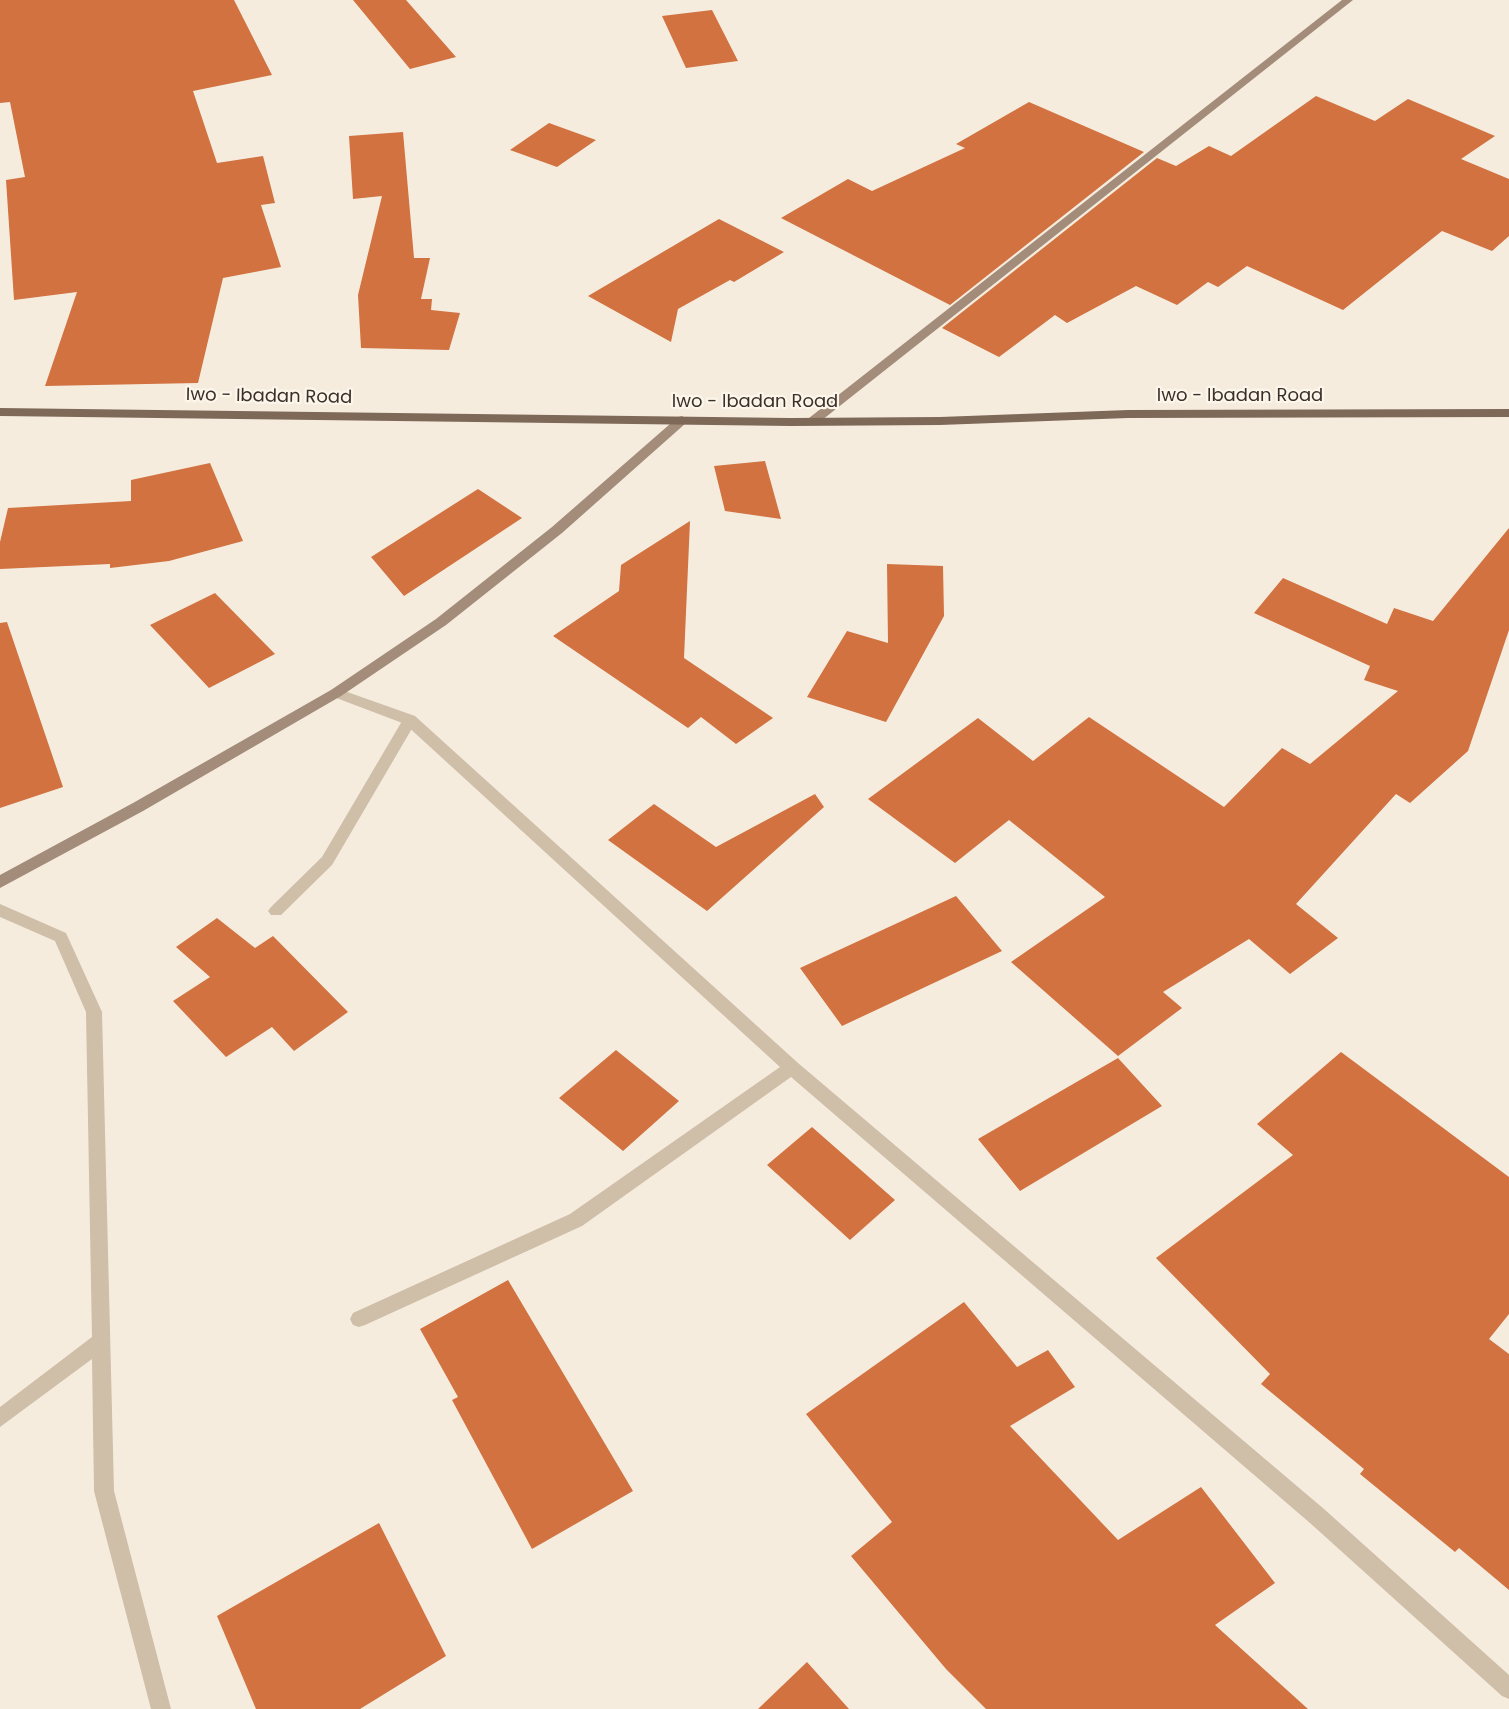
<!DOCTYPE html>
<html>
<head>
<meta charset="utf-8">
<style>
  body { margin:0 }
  canvas { display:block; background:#f5ecde }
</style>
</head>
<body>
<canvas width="1509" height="1709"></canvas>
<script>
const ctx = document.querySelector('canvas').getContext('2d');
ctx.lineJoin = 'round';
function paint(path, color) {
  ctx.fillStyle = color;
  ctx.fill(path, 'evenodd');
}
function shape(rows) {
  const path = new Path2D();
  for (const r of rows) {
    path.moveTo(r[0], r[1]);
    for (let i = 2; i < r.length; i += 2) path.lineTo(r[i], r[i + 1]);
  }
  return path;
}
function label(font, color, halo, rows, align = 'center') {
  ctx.font = font + ' Poppins,sans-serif';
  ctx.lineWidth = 4.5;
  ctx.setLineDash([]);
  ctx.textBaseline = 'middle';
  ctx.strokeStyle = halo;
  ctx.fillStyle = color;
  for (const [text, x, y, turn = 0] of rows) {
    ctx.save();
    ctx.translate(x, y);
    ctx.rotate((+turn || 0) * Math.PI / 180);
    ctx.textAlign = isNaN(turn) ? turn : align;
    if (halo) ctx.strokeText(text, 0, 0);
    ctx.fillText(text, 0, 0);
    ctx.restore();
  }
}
const building = shape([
  [0,0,234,0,272,75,193,91,217,163,263,156,275,203,261,205,281,267,223,278,198,383,45,386,77,292,14,300,6,180,25,177,10,102,0,103],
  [353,0,406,0,456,57,410,69],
  [712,10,738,61,686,68,662,16],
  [1316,96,1375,121,1408,99,1495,136,1461,159,1509,179,1509,236,1492,251,1442,231,1343,310,1247,266,1218,287,1208,282,1177,305,1136,286,1067,323,1055,315,999,357,942,328,1157,158,1176,166,1209,146,1231,156],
  [1029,102,1144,152,950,305,781,218,848,179,872,191,965,148,956,144],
  [549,123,596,140,557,167,510,150],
  [403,132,414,258,430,258,421,299,432,299,431,310,460,313,449,350,361,348,358,295,382,196,353,199,349,136],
  [719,219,784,252,734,282,730,280,678,309,671,342,588,296],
  [765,461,781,519,725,511,714,466],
  [210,463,243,541,169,561,110,568,110,564,0,569,0,542,8,508,131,501,131,480],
  [478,489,522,518,404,596,371,557],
  [690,521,684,658,773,718,736,744,701,717,688,728,553,636,619,591,621,565],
  [1509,528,1509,630,1468,751,1410,803,1396,794,1296,904,1338,938,1290,974,1249,939,1163,992,1182,1008,1118,1056,1011,962,1105,897,1009,820,955,863,868,799,978,718,1033,761,1089,717,1224,807,1282,748,1310,764,1398,691,1364,680,1370,666,1254,613,1283,578,1387,624,1394,608,1433,621],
  [887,564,943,566,944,616,886,722,807,697,847,631,888,643],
  [215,593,275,654,209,688,150,625],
  [7,622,63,787,0,808,0,623],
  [815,794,824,807,707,911,608,840,654,804,716,847],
  [956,896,1002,951,842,1026,800,968],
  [217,918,255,948,273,936,348,1012,294,1051,272,1027,226,1057,173,1001,210,977,176,947],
  [616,1050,679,1101,623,1151,559,1098],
  [1341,1052,1509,1177,1509,1314,1489,1339,1509,1354,1509,1590,1459,1548,1455,1552,1360,1474,1364,1469,1261,1384,1270,1374,1156,1258,1293,1155,1257,1124],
  [1118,1058,1162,1106,1020,1191,978,1139],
  [812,1127,895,1200,850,1240,767,1165],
  [508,1280,633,1491,532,1549,452,1400,458,1397,420,1329],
  [964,1302,1017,1367,1048,1350,1075,1387,1010,1426,1118,1540,1201,1487,1275,1583,1215,1625,1308,1709,986,1709,946,1669,851,1556,892,1522,806,1414],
  [379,1523,446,1656,360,1709,256,1709,217,1616],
  [807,1662,849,1709,758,1709]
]);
const lane = shape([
  [410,715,417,720,332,865,281,915,271,915,268,911,271,907,322,857,405,716,410,715]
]);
const street = shape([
  [336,688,415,716,798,1063,1324,1509,1509,1675,1509,1699,1502,1696,1310,1523,791,1077,582,1226,365,1325,359,1327,353,1325,350,1319,353,1313,570,1214,780,1067,405,724,331,696,329,693,331,690,336,688],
  [0,904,66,933,102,1012,114,1491,171,1709,151,1709,94,1491,92,1359,0,1427,0,1407,92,1337,86,1012,55,941,0,917,0,904]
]);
const secondary = shape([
  [1342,0,1353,0,817,424,809,424,809,418,1342,0],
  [682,416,688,420,686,423,562,533,446,625,341,696,143,811,0,888,0,875,133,803,331,690,436,619,552,527,678,417,682,416]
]);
const primary = shape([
  [0,408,791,418,940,417,1128,410,1509,409,1509,417,1128,418,940,425,791,426,0,416,0,408]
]);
const streetNames = [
  ["Iwo - Ibadan Road",1240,396],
  ["Iwo - Ibadan Road",269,397,1],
  ["Iwo - Ibadan Road",755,402]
];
paint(building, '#d17240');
paint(lane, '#cfbea8');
paint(street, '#cfbea8');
paint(secondary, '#a38c79');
paint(primary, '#7e6959');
label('18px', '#3b3029', '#fcf6eb', streetNames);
</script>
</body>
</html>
